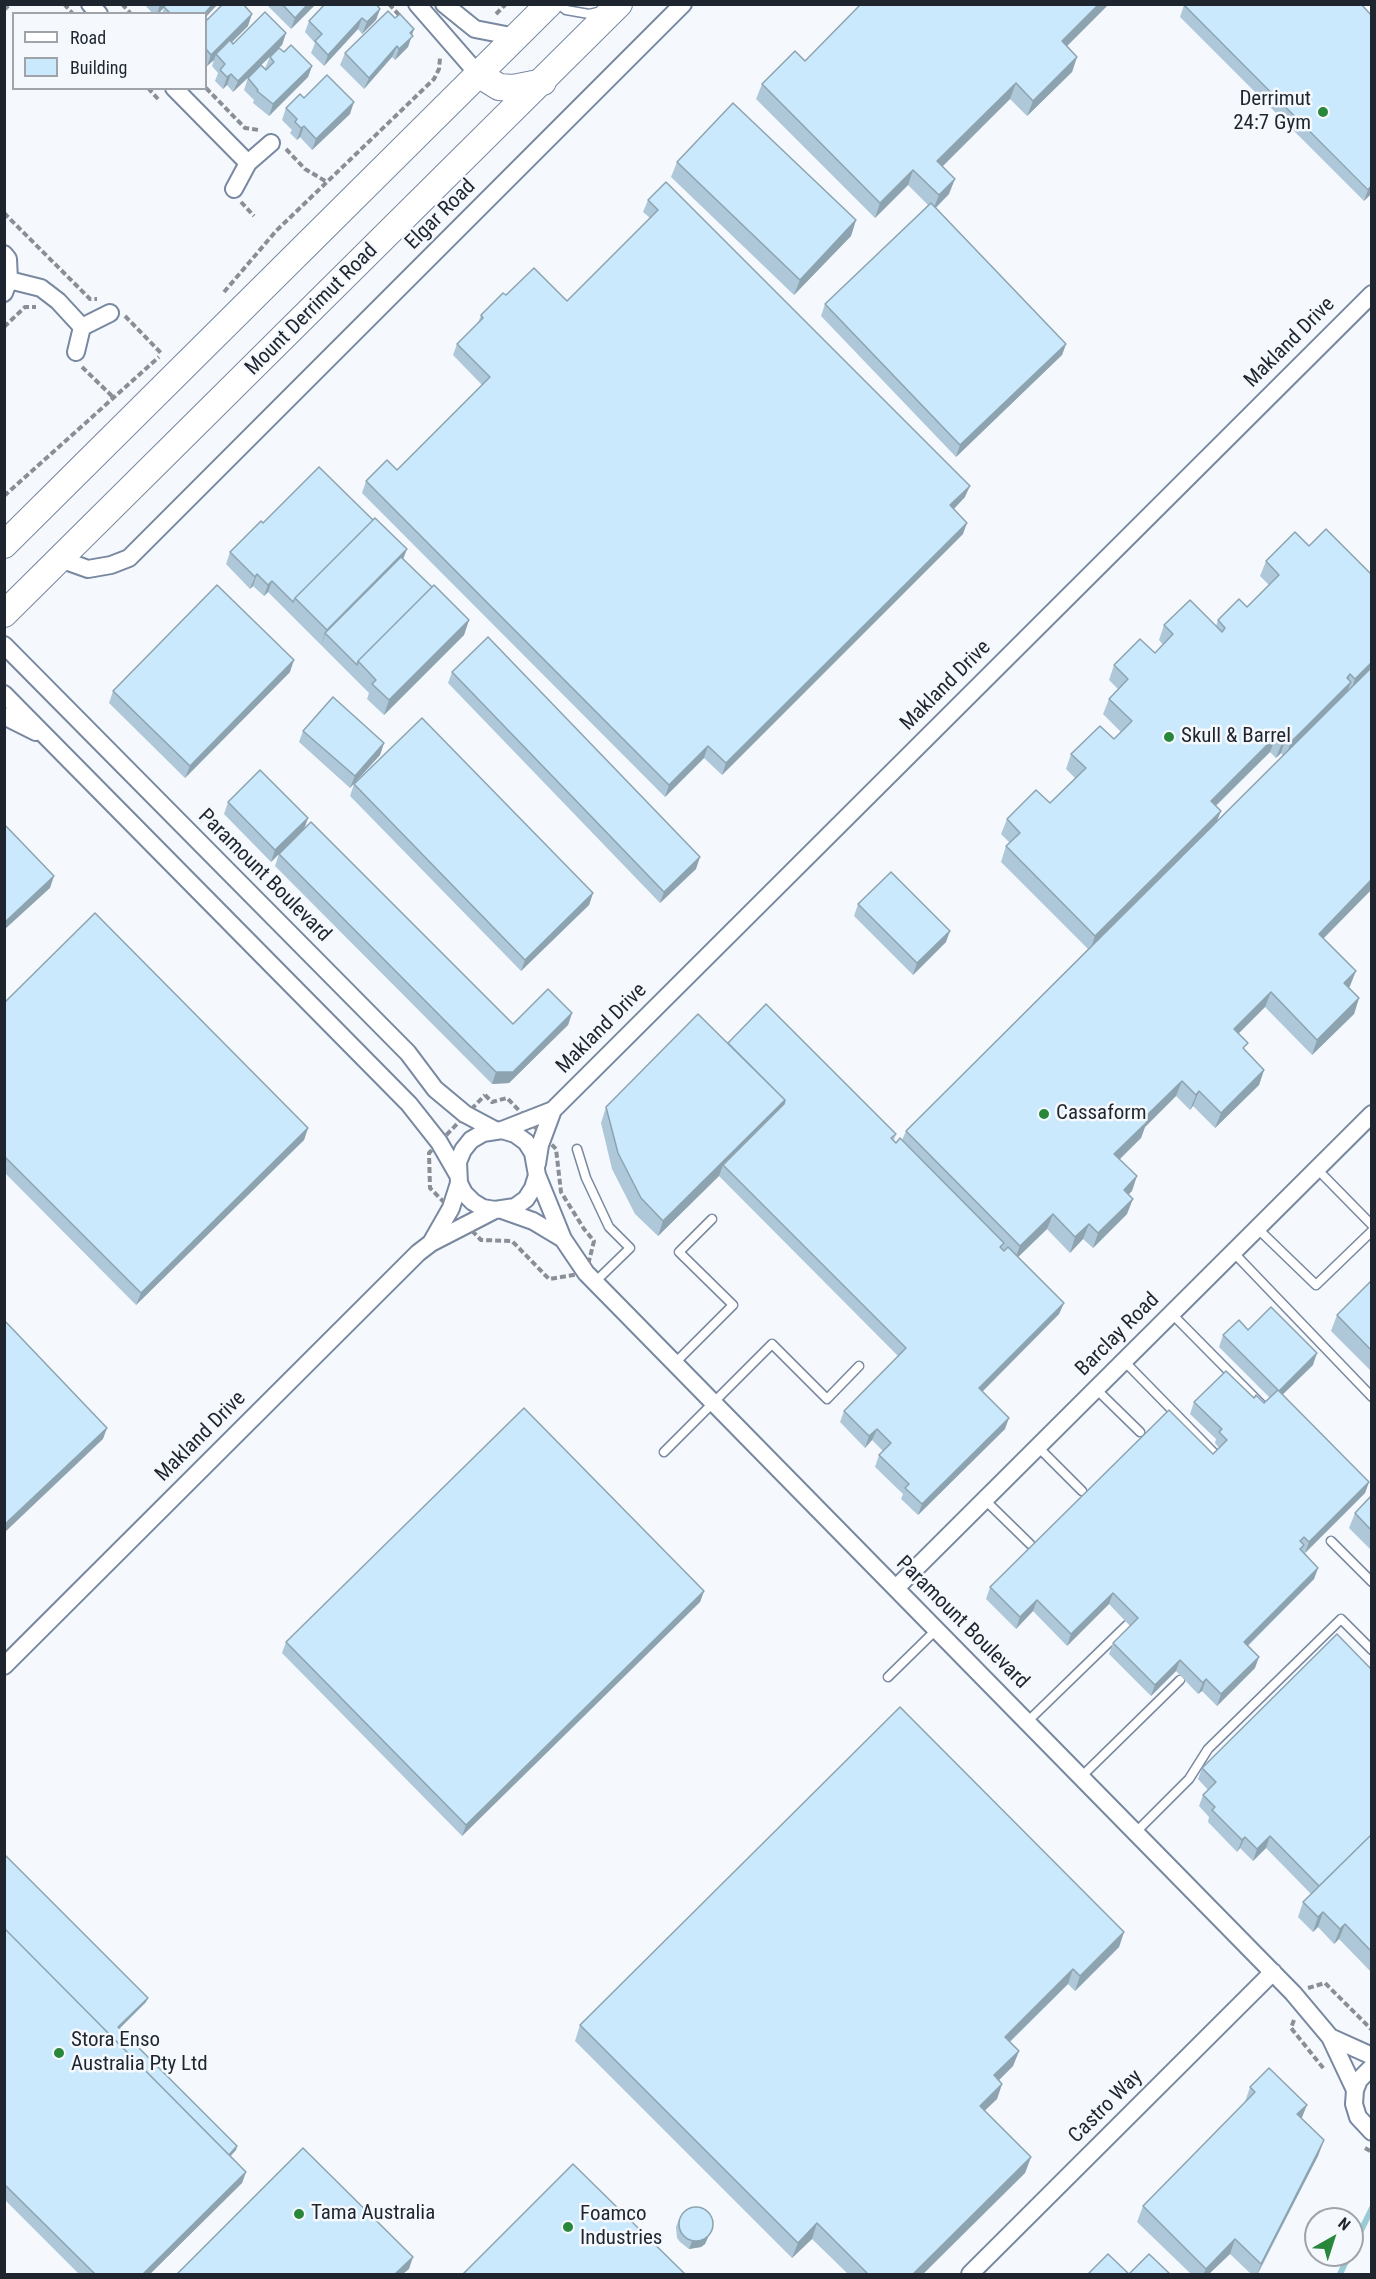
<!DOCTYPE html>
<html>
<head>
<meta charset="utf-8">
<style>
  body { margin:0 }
  #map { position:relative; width:1376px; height:2279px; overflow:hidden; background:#f5f9fe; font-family:"Roboto Condensed",sans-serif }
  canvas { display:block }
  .frame { position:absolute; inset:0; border:6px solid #1e252f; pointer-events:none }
  .legend { position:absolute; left:12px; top:12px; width:195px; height:78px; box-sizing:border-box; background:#f5f9fe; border:2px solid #9fa4ab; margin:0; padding:8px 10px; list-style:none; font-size:18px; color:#1e252f }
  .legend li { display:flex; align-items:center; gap:12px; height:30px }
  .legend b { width:30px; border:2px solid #9fa4ab }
  .north { position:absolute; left:1304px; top:2207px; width:60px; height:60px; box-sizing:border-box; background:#f5f9fe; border:2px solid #9fa4ab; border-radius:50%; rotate:39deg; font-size:16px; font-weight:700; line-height:24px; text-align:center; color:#1e252f }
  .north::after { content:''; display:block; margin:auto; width:21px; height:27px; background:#28873a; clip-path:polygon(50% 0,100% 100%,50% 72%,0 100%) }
</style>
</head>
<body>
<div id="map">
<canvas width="1376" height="2279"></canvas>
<div class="frame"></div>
<ul class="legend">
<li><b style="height:8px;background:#fff"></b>Road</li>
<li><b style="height:16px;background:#cae9fc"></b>Building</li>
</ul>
<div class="north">N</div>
</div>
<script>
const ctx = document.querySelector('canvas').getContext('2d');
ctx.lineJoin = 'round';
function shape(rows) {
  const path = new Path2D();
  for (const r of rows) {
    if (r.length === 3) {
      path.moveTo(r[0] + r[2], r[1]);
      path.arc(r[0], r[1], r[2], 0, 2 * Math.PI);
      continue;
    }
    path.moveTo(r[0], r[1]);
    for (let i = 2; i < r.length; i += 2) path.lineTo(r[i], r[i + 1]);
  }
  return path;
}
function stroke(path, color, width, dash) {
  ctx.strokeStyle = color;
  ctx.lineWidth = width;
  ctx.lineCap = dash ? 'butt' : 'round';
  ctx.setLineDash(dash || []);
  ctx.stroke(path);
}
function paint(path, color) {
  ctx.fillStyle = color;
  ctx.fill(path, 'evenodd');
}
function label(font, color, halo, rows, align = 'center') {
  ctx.font = font + ' "Roboto Condensed",sans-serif';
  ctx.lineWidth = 5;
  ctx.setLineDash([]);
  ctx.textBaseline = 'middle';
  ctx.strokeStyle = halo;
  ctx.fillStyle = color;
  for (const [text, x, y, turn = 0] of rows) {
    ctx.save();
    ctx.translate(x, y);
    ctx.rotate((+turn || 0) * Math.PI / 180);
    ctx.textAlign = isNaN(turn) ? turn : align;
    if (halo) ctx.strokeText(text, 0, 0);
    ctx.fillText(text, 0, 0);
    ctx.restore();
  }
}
const stream = shape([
  [1352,2249,1372,2208],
  [1340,2274,1349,2255]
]);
const path = shape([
  [64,4,73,14],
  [122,4,131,14],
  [389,4,401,17],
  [4,10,10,4],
  [496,14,506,4],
  [148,88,158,99],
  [206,88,245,128,259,130],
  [286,149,305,169,327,182],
  [241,202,254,216],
  [4,213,90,299,97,299],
  [224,292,276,231,434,79,439,69,440,58],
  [125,316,162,354],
  [4,327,25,307,36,307],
  [82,367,114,398],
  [4,496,159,357],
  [485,1095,492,1102,507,1098,556,1149,561,1192,584,1229,594,1241,586,1273,549,1279,512,1241,481,1240,430,1188,429,1153,485,1095],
  [1308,1988,1325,1983,1372,2030],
  [1294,2020,1291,2028,1324,2069],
  [1365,2148,1372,2152]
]);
const service = shape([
  [558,4,566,10,589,14,602,11],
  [577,1149,586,1178,609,1227,630,1248,595,1282],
  [1317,1169,1372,1225],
  [1257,1228,1316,1285,1372,1231],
  [1233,1252,1372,1397],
  [1172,1314,1262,1405],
  [1124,1361,1216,1455],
  [675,1363,733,1305,679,1252,712,1219],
  [1096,1389,1140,1432],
  [1038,1447,1082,1491],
  [664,1452,772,1344,827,1399,859,1366],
  [985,1500,1030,1544],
  [1331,1541,1372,1582],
  [888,1677,937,1629],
  [1027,1722,1127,1625],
  [1081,1777,1180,1680],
  [1136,1832,1189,1779,1208,1749,1341,1619,1372,1650]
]);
const minor = shape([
  [90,4,99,14],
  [417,4,478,74],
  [444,4,475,29,516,37],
  [174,88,248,163],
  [234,189,248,163,271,143],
  [4,254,8,259,9,280,4,293],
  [9,280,41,288,58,301,82,327],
  [76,352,82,327,110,313],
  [60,559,88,569,111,565,129,558,683,4],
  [4,645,408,1053,435,1089,465,1114,495,1130],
  [4,694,409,1104,439,1142,458,1175],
  [4,716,36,732],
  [502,1130,515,1134,526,1142,533,1153,537,1175,533,1188,526,1199,515,1207,495,1210,483,1208,473,1202,464,1193,459,1183,458,1162,463,1150,471,1140,483,1133,502,1130,553,1110,1372,294],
  [537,1164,540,1145,553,1110],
  [537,1175,563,1239,586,1273,1293,1993,1330,2037,1355,2090],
  [502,1210,533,1221,563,1239],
  [431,1243,451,1208,459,1183],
  [896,1588,1372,1114],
  [4,1666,418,1253,431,1243,495,1210],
  [1330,2037,1372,2056],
  [1372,2067,1359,2080,1355,2090,1354,2104,1358,2117,1372,2132],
  [970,2274,1273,1972]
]);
const primary = shape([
  [478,74,499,87,513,88,543,82],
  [4,545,549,4],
  [4,614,619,4]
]);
const wall = shape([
  [144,4,218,4,206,14,162,14,164,8,158,14,153,14],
  [266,4,316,4,291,29],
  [861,4,1109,4,1067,46,1077,57,1072,72,1027,116,1010,99,942,166,949,194,936,208,1066,344,1062,355,956,457,821,316,825,304,928,205,908,185,875,218,756,99,762,84,805,61],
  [1184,5,1371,194,1364,201,1180,17],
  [380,9,376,20,362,34,358,29,324,66,311,53,315,43,305,32,309,21],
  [206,18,207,20,248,26,232,42,233,44,286,33,282,45,233,92,227,85,223,89,215,81,218,73,212,66,214,60,207,66,206,65],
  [412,35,408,47,395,60,392,57,364,89,340,65,345,53],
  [284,52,312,66,308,77,269,116,253,103,254,100,244,90,248,78,265,68,270,57],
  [304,98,350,114,312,150,300,137,297,140,290,133,292,130,282,120,286,108],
  [677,162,856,220,851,236,794,295,671,177],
  [648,200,965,497,954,509,963,534,722,775,704,758,665,797,362,493,366,481,397,470,482,385,453,355,457,344,478,323,481,315,567,301,650,218,643,212],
  [373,520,407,549,403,559,432,587,469,620,464,635,384,715,367,699,369,693,268,592,264,596,253,586,250,589,226,564,230,552,263,523],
  [1309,546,1371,574,1371,890,1323,939,1350,986,1349,988,1359,998,1354,1014,1312,1055,1265,1007,1238,1034,1245,1050,1264,1070,1259,1085,1215,1128,1193,1106,1190,1110,1176,1096,1145,1127,1141,1138,1119,1159,1132,1191,1128,1194,1127,1214,1093,1248,1083,1239,1070,1253,1047,1229,1018,1257,1064,1303,1059,1314,982,1392,1005,1429,918,1515,901,1499,903,1494,875,1467,879,1455,883,1451,872,1440,865,1448,840,1422,844,1411,898,1356,719,1176,658,1236,635,1214,612,1169,601,1123,606,1107,728,1043,896,1134,894,1140,896,1143,902,1140,906,1131,1088,949,1001,862,1006,846,1010,843,1001,834,1007,819,1050,803,1075,778,1066,769,1071,754,1114,739,1121,732,1103,714,1109,699,1118,689,1109,680,1114,665,1155,653,1163,645,1159,640,1164,625,1216,626,1218,620,1247,607,1269,585,1260,576,1266,561],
  [1270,752,1276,758,1281,753,1283,756,1216,822,1221,811,1216,806],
  [290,672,185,778,109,703,113,691],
  [452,672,696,869,660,903,448,683],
  [303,731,384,743,380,755,350,788,299,742],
  [354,784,593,893,589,905,521,971,350,796],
  [228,802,308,818,304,829,271,862,224,814],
  [279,854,513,1024,572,1013,568,1025,509,1083,492,1084,275,866],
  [858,904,946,942,913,975,854,916],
  [4,1003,308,1128,304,1140,136,1305,4,1172],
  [1371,1281,1371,1371,1331,1331,1337,1315],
  [1248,1330,1313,1365,1282,1395,1369,1482,1365,1493,1305,1553,1318,1568,1314,1579,1248,1646,1255,1668,1217,1706,1202,1691,1198,1694,1176,1671,1151,1696,1109,1654,1113,1643,1130,1626,1109,1604,1067,1646,1033,1611,1016,1629,986,1599,990,1587,1213,1454,1219,1448,1215,1443,1216,1439,1190,1414,1194,1402,1254,1398,1264,1403,1270,1398,1219,1347,1223,1335],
  [1371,1496,1371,1550,1349,1528,1355,1513],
  [704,1591,700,1602,462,1836,282,1653,286,1642],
  [1371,1669,1371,1972,1339,1939,1334,1944,1318,1927,1313,1932,1298,1917,1303,1902,1311,1894,1266,1848,1253,1861,1240,1848,1237,1852,1208,1822,1209,1817,1199,1806,1203,1795,1208,1790,1198,1779,1202,1768],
  [4,1854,146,2002,120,2028,237,2146,236,2150,231,2156,246,2172,242,2183,150,2274,79,2274,4,2199],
  [1124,1932,1119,1947,1075,1991,1068,1984,1010,2042,1019,2051,1013,2066,999,2080,1002,2084,997,2099,984,2111,1031,2157,1025,2173,923,2274,848,2274,812,2239,792,2258,575,2041,580,2025],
  [1250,2087,1302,2119,1324,2140,1318,2156,1258,2274,1251,2274,1230,2254,1209,2274,1191,2274,1137,2222,1143,2206,1245,2103,1245,2102],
  [679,2219,713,2226,705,2244,701,2247,689,2249,680,2242,677,2238,676,2227]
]);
const shadedWall = shape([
  [167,4,158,14,157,14,160,5],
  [213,4,218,4,206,17,206,14,204,14],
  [308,4,316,4,291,29,295,18],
  [1099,4,1109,4,1056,57,1062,41],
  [380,9,376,20,362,34,367,22],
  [252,14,248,26,218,56,216,54,214,60,207,66,211,55],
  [362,18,358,29,324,66,328,55],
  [414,29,408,47,395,60,399,49,410,33],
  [286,33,282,45,233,92,238,81],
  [397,46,392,57,364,89,369,78],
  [1077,57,1072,72,1027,116,1033,101],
  [312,66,308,77,269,116,273,104],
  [231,74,227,85,223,89,227,77],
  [1016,83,1010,99,932,177,937,161],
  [354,102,350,114,312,150,316,139],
  [304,126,300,137,297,140,301,128],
  [913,170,908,185,875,218,880,203],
  [955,179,949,194,933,210,939,195],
  [1371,186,1371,194,1364,201,1368,190],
  [856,220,851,236,794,295,800,280],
  [1066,344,1062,355,956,457,960,445],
  [970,486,965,497,946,517,950,505],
  [967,523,963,534,722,775,726,763],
  [407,549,401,564,325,633,321,645,327,630],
  [257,574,253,586,250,589,255,577],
  [272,581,268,592,264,596,268,585],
  [469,620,464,635,384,715,389,700],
  [294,660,290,672,185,778,190,766],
  [1371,663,1371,673,1350,694,1355,679],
  [1350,674,1346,687,1351,682,1345,697,1285,758,1291,742],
  [1276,736,1270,752,1205,816,1211,801],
  [1286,738,1281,753,1276,758,1282,743],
  [384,743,380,755,350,788,355,776],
  [708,746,704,758,665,797,669,785],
  [1221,811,1215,826,1090,951,1095,936],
  [308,818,304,829,271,862,275,850],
  [700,857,696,869,660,903,664,892],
  [54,876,50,888,4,930,4,923],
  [1371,880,1371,890,1313,949,1319,934],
  [593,893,589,905,521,971,525,960],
  [950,931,946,942,913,975,917,963],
  [1356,971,1350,986,1338,998,1344,983],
  [1271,992,1265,1007,1228,1044,1234,1029],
  [1359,998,1354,1014,1312,1055,1317,1040],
  [572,1013,568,1025,509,1083,492,1084,496,1072],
  [1264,1070,1259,1085,1215,1128,1221,1113],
  [1182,1081,1176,1096,1145,1127,1141,1138,1109,1170,1114,1154,1143,1119],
  [1199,1091,1193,1106,1190,1110,1196,1095],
  [785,1100,780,1116,723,1165,719,1176,658,1236,663,1221],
  [308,1128,304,1140,136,1305,141,1293],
  [1137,1176,1132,1191,1118,1205,1124,1190],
  [1133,1199,1127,1214,1093,1248,1098,1233],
  [1053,1214,1047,1229,1014,1261,1020,1246],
  [1089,1224,1083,1239,1070,1253,1075,1237],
  [1064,1303,1059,1314,974,1400,979,1388],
  [1317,1353,1313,1365,1275,1402,1279,1391],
  [1009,1418,1005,1429,918,1515,922,1504],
  [107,1428,103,1439,4,1533,4,1525],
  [877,1429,872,1440,865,1448,869,1436],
  [1369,1482,1365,1493,1305,1553,1309,1542],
  [1318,1568,1314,1579,1240,1653,1244,1642],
  [704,1591,700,1602,462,1836,466,1825],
  [1113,1593,1109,1604,1067,1646,1071,1634],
  [1037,1600,1033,1611,1016,1629,1020,1617],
  [1259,1657,1255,1668,1217,1706,1221,1694],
  [1180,1660,1176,1671,1151,1696,1155,1685],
  [1206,1679,1202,1691,1198,1694,1203,1683],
  [1270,1836,1266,1848,1253,1861,1257,1849],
  [1245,1837,1240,1848,1237,1852,1242,1840],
  [1323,1912,1318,1927,1313,1932,1318,1917],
  [1345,1924,1339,1939,1334,1944,1340,1929],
  [1124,1932,1119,1947,1075,1991,1080,1976],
  [1073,1969,1068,1984,999,2052,1005,2037],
  [148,1998,146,2002,117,2031,118,2027],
  [1019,2051,1013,2066,989,2090,994,2075],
  [1002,2084,997,2099,974,2121,980,2106],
  [1307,2105,1301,2120,1297,2114],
  [1324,2140,1318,2156,1257,2274,1261,2264],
  [237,2146,236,2150,223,2163,225,2159],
  [1031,2157,1025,2173,923,2274,913,2274],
  [246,2172,242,2183,150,2274,143,2274],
  [817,2223,812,2239,792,2258,798,2243],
  [713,2226,705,2244,701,2247,689,2249,692,2241],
  [1235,2239,1230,2254,1209,2274,1203,2274,1206,2269],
  [413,2257,409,2269,403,2274,395,2274]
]);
const building = shape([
  [166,4,213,4,204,14,171,14,164,7,166,4],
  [223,4,243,4,252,14,211,55,206,49,206,18,207,20,223,4],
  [282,4,308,4,295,18,282,4],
  [325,4,376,4,380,9,367,22,362,18,328,55,315,41,322,34,309,21,325,4],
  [861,4,1099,4,1062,41,1077,57,1033,101,1016,83,937,161,955,179,939,195,913,170,880,203,762,84,795,51,805,61,861,4],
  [1185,4,1361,4,1371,15,1371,186,1368,190,1184,5,1185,4],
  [388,11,395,18,400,14,414,29,410,33,413,36,399,49,397,46,369,78,345,53,388,11],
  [265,12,286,33,238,81,231,74,227,77,220,70,225,64,216,54,230,40,233,44,265,12],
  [291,45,312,66,273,104,257,91,258,90,248,78,261,65,266,70,274,62,270,57,279,48,284,52,291,45],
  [327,75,354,102,316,139,304,126,301,128,295,122,297,119,286,108,300,94,304,98,327,75],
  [733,103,856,220,800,280,677,162,733,103],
  [666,182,970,486,950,505,967,523,726,763,708,746,669,785,366,481,387,460,397,470,490,377,457,344,483,318,481,315,503,293,506,295,534,268,567,301,658,210,648,200,666,182],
  [931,203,1066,344,960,445,825,304,931,203],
  [319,467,373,520,295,598,293,602,272,581,268,585,257,574,255,577,230,552,261,521,263,523,319,467],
  [375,518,407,549,327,630,295,598,375,518],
  [1326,529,1371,574,1371,663,1355,679,1350,674,1347,678,1351,682,1291,742,1286,738,1282,743,1276,736,1211,801,1221,811,1095,936,1006,846,1020,833,1007,819,1036,790,1050,803,1086,768,1071,754,1100,726,1114,739,1132,721,1109,699,1128,679,1114,665,1140,639,1155,653,1173,634,1164,625,1190,600,1222,632,1225,628,1218,620,1239,599,1247,607,1279,575,1266,561,1295,532,1309,546,1326,529],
  [401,557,432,587,358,661,357,665,325,633,401,557],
  [217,585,294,660,190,766,113,691,217,585],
  [434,585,469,620,389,700,372,684,376,680,358,661,434,585],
  [488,637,700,857,664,892,452,672,488,637],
  [1371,668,1371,880,1319,934,1356,971,1344,983,1359,998,1317,1040,1271,992,1234,1029,1248,1043,1243,1048,1264,1070,1221,1113,1199,1091,1196,1095,1182,1081,1143,1119,1147,1122,1114,1154,1137,1176,1124,1190,1133,1199,1098,1233,1089,1224,1075,1237,1053,1214,1020,1246,906,1131,1371,668],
  [333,697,384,743,355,776,303,731,333,697],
  [422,718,593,893,525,960,354,784,422,718],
  [260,770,308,818,275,850,228,802,260,770],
  [311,822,513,1024,548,989,572,1013,513,1072,496,1072,279,854,311,822],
  [4,824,54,876,4,923,4,824],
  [891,872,950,931,917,963,858,904,891,872],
  [95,913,308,1128,141,1293,4,1156,4,1003,95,913],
  [766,1004,896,1134,891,1138,896,1143,900,1138,1004,1243,1000,1247,1004,1251,1008,1247,1064,1303,979,1388,1009,1418,922,1504,905,1488,909,1484,879,1455,891,1443,877,1429,869,1436,844,1411,906,1348,723,1165,784,1104,785,1100,728,1043,766,1004],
  [698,1014,785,1100,663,1221,641,1198,618,1153,606,1107,698,1014],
  [1371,1281,1371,1350,1337,1315,1371,1281],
  [1271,1307,1317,1353,1279,1391,1223,1335,1239,1320,1248,1330,1271,1307],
  [4,1320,107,1428,4,1525,4,1320],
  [1226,1371,1254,1398,1256,1395,1264,1403,1278,1390,1369,1482,1309,1542,1304,1537,1300,1541,1304,1545,1300,1549,1318,1568,1244,1642,1259,1657,1221,1694,1206,1679,1203,1683,1180,1660,1155,1685,1113,1643,1138,1618,1113,1593,1071,1634,1037,1600,1020,1617,990,1587,1169,1410,1213,1454,1227,1440,1219,1432,1222,1429,1194,1402,1226,1371],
  [524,1408,704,1591,466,1825,286,1642,524,1408],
  [1371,1496,1371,1530,1355,1513,1371,1496],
  [1337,1634,1371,1669,1371,1835,1319,1886,1270,1836,1257,1849,1245,1837,1242,1840,1212,1810,1215,1807,1203,1795,1216,1782,1202,1768,1337,1634],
  [900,1707,1124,1932,1080,1976,1073,1969,1005,2037,1019,2051,994,2075,1002,2084,980,2106,1031,2157,913,2274,868,2274,817,2223,798,2243,580,2025,900,1707],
  [1371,1835,1371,1951,1345,1924,1340,1929,1323,1912,1318,1917,1303,1902,1371,1835],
  [4,1854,148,1998,118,2027,237,2146,229,2155,4,1928,4,1854],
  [4,1928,246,2172,143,2274,95,2274,4,2184,4,1928],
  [1269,2068,1307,2105,1297,2114,1324,2140,1261,2264,1235,2239,1206,2269,1143,2206,1255,2092,1250,2087,1269,2068],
  [303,2148,413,2257,395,2274,177,2274,303,2148],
  [573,2164,685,2274,463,2274,573,2164],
  [696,2224,17],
  [1108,2254,1129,2274,1149,2254,1170,2274,1088,2274,1108,2254]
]);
const markers = [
  [1323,112,6,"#28873a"],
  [1169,737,6,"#28873a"],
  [1044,1114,6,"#28873a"],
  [59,2053,6,"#28873a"],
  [299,2214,6,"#28873a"],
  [568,2227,6,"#28873a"]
];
const poiNames = [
  ["Derrimut",1311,100,"right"],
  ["24:7 Gym",1311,124,"right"],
  ["Skull & Barrel",1181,737],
  ["Cassaform",1056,1114],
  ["Stora Enso",71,2041],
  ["Australia Pty Ltd",71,2065],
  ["Tama Australia",311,2214],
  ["Foamco",580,2215],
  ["Industries",580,2239]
];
const streetNames = [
  ["Elgar Road",441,215,-45],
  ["Mount Derrimut Road",312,310,-45],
  ["Makland Drive",1290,343,-45],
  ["Makland Drive",946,686,-45],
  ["Paramount Boulevard",264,876,45],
  ["Makland Drive",602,1029,-45],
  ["Barclay Road",1118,1335,-45],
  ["Makland Drive",201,1437,-45],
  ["Paramount Boulevard",962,1623,45],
  ["Castro Way",1106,2107,-45]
];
stroke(stream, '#9acad5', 6);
stroke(service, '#7888a0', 11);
stroke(minor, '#7888a0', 20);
stroke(primary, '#7888a0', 28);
stroke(path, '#8a8f97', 4, [6, 3]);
stroke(service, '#fff', 8);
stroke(minor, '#fff', 16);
stroke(primary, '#fff', 26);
paint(wall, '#aec8d9');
paint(shadedWall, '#8da3b0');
paint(building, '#cae9fc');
stroke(building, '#8da3b0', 1.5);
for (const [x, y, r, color] of markers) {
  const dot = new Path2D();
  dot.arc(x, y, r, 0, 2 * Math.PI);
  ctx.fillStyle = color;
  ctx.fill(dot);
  stroke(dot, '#f5f9fe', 2);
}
label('21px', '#1e252f', '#f5f9fe', poiNames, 'left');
label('21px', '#1e252f', '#f5f9fe', streetNames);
</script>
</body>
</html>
